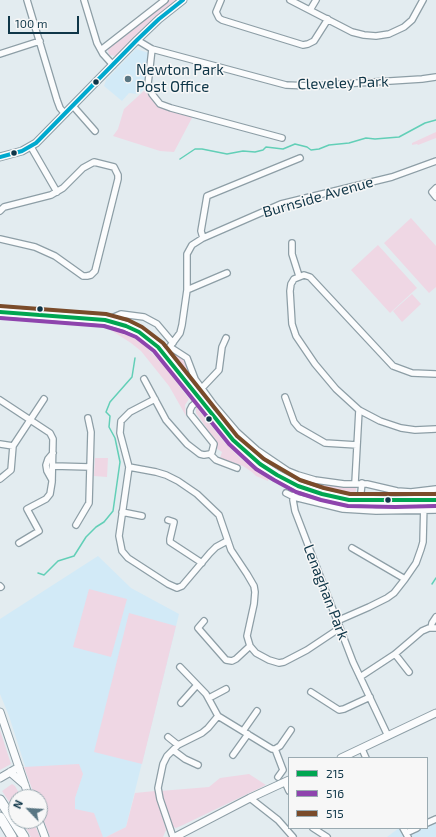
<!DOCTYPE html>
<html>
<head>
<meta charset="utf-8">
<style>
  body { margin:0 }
  #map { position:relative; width:436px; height:837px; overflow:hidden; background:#e3ecf0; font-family:"Exo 2",sans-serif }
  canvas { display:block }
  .legend { position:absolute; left:288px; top:757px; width:140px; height:72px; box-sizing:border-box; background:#f7f7f7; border:1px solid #9aaab1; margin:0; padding:5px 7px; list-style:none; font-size:12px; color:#0f3648 }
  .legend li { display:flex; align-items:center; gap:8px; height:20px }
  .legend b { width:20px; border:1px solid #9aaab1 }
  .north { position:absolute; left:8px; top:789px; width:40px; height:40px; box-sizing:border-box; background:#f7f7f7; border:1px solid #9aaab1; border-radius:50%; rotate:295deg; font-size:11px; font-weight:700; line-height:16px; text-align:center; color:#0f3648 }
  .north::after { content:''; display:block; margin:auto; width:14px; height:18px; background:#597683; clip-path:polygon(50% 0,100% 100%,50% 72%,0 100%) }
  .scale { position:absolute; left:8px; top:16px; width:71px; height:18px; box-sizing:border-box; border:2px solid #0f3648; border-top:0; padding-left:5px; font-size:12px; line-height:14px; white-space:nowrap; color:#0f3648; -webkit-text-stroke:3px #f7f7f7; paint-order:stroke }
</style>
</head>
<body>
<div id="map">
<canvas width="436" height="837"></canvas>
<ul class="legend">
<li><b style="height:5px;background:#00a651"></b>215</li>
<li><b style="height:5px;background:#8e44ad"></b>516</li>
<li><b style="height:5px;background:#7a4b2a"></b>515</li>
</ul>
<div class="north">N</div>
<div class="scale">100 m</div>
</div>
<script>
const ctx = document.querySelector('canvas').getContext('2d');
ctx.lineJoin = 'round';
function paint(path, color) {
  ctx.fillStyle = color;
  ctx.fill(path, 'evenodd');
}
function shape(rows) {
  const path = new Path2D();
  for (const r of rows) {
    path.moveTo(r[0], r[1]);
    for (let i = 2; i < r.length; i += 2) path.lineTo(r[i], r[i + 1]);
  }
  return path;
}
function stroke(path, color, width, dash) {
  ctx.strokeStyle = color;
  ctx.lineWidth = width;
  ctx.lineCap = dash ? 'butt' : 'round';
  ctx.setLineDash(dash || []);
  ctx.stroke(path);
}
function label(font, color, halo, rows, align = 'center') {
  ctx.font = font + ' "Exo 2",sans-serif';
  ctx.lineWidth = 3;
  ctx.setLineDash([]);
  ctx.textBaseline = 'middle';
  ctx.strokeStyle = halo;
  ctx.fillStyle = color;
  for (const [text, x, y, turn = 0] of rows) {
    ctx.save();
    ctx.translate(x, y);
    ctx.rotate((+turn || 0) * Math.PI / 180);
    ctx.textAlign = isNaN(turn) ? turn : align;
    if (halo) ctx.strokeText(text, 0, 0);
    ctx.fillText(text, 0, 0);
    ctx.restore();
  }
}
const built = shape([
  [136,49,149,53,145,88,138,94,129,93,122,101,104,86,106,80],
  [98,556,131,588,179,614,126,827,106,837,50,837,40,811,40,797,35,797,9,716,0,694,0,619],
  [436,822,436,837,387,837,399,828,404,837,423,828,427,828,427,826]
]);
const green = shape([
  [168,0,176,0,144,27,116,56,109,55,108,50,109,48,109,47],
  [146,89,151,98,159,106,170,111,193,116,174,152,160,151,113,136,118,129,124,109],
  [436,132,436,138,418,145,417,144,412,145,412,143],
  [411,218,436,246,436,287,429,293,384,243],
  [378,245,417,288,390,313,351,270],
  [412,294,421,304,402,322,393,311],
  [109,329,134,338,144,345,165,367,189,399,185,405,186,416,169,386,141,351,131,343],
  [172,352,185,360,192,380,171,353],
  [196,407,225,443,241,459,269,478,268,481,256,476,252,472,243,466,220,458,222,452,216,448,215,440,196,413],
  [95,458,108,458,107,477,94,476],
  [291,475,306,480,356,488,356,491,353,493,333,490,304,481],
  [301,495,347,505,366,507,414,508,375,509,344,507,302,497],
  [89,589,127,599,111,657,73,647],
  [129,613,176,626,142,764,94,752],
  [0,730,11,764,0,770],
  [79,764,83,774,75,798,75,809,94,813,103,837,50,837,40,811,40,797,35,797,24,767],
  [249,774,266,785,183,825,176,828,171,826,160,791,209,787,220,778],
  [12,784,15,786,21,797,16,797,16,812,2,791],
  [155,791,166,830,163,837,106,837,126,827,135,793],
  [22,821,33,821,40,837,31,837]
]);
const stream = shape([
  [180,159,195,149,202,149,227,154,243,151,255,152,263,150,266,147,283,149,295,144,307,147,311,150,319,149,329,145,349,143,366,138,375,139,399,137,425,123,436,120],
  [38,573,44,575,58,561,74,556,86,537,96,527,104,522,113,511,120,462,115,438,109,427,110,416,106,412,110,402,132,377,135,358],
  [432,584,436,578]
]);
const minor = shape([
  [27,0,57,100,60,108,65,114],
  [84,0,97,43,103,54,113,65],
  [221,0,216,12,219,18,222,20,303,45,308,44,314,41,328,19],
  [290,0,352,32,364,35,376,36,389,34,404,27,412,20,423,0],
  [310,10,316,0],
  [137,40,152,49,286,85,310,86,422,79,436,77],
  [152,49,148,84,152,94,160,104,171,108,282,138],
  [101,50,165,0],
  [0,54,40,41],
  [73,106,95,131],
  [31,147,57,192],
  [436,188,432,192,436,197],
  [0,211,4,207,51,195,63,188,83,168,94,162,114,167,118,175,118,179,95,271,91,275,87,276,83,276,55,256,35,247,0,239],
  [203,238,281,204,392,177,436,161],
  [292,243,292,254,299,276],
  [187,290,187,254,192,245,203,238,201,231,207,196,300,158],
  [107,320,121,314,144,317,157,324,173,343],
  [170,347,187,358,195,379,214,405,237,432,257,450,288,471,298,475,315,480,344,484,367,484,397,491,411,492,436,489],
  [168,349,180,333,182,325,187,290,227,273],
  [436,374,412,373,393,366,310,277,304,275,294,279,291,284,290,291,292,324,296,336,315,364,336,389,359,410,380,421,401,428,415,430,436,429],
  [144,379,166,420,187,444,200,454,204,455,210,454,216,460,237,468],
  [202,388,219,370,222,347,226,338],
  [285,397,294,422,299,428,325,443,357,445],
  [155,399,130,412,121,421,120,433,129,467,156,472,166,475,178,481,197,494,219,515,231,550,247,574,254,586,255,592,254,604,247,636,250,646,256,653,269,660,279,663,284,662,307,650,340,628],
  [0,400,50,433,53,439,52,482,50,494,46,499,27,509,39,531,19,543],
  [199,400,192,406,190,410,190,414,214,444,212,452,210,454],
  [88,418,91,432,90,467],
  [0,444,13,446],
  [53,466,90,467,89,503,76,525],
  [129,467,119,536,122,551,128,558,168,584,177,588,182,586,210,553,216,547,227,541],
  [0,479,11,470,13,446,44,399],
  [52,480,47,471,46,465,48,459,53,453],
  [355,483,359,410],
  [298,486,293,500,295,511,353,662,388,736],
  [286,493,294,497,343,509,376,511,436,510],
  [360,501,362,483],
  [122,512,142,516],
  [168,520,174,522,170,539,170,542,202,563],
  [352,548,405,579],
  [0,586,1,587],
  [204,621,198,628,226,660,232,661,236,659,250,646],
  [337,621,369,607,387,598,394,593,405,579,416,563,421,549,423,542,424,501],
  [431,628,432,623,436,617],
  [395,654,409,672],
  [180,667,206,694,218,716],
  [360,677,395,654,422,631,429,628,436,628],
  [311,692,339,710,344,709,370,697],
  [209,698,226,689],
  [181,703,197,685],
  [218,716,272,749,275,749,280,746,291,730],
  [243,731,257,711],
  [168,737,178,745],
  [275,749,283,770,278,777],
  [362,749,366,758],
  [173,750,185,759,198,765],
  [233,755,248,734],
  [285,782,289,791],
  [250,798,278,820,293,837],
  [427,823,436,819],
  [313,828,327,837],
  [403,828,408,837],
  [406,833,417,828],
  [173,837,160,799,158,788,163,764,167,756,178,745,202,733,208,728,218,716]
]);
const tertiary = shape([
  [0,157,22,151,36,143,137,40,159,19,183,0],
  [0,712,29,797],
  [341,758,436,713],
  [10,772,25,785],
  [0,778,19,767],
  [39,821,45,837],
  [175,837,250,798,289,780]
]);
const trunk = shape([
  [0,312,105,320,126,326,139,332,158,347,211,414,233,440,260,464,277,475,298,486,322,494,349,500,395,501,436,500],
  [0,800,24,837],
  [0,817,12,837]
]);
const bus1 = shape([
  [0,312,105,320,126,326,139,332,158,347,233,440,260,464,277,475,298,486,322,494,349,500,436,500]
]);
const bus2 = shape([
  [0,318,104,326,124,332,136,337,154,351,229,444,256,469,274,480,296,492,321,500,348,506,395,507,436,506]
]);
const bus3 = shape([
  [0,306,106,314,128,320,142,327,163,343,237,436,264,459,300,480,324,488,350,494,436,494]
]);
const bus4 = shape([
  [0,157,22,151,36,143,137,40,159,19,183,0]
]);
const markers = [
  [128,79,4,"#597683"],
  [96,82,3.5,"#0f3648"],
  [14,153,3.5,"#0f3648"],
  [40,309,3.5,"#0f3648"],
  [209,419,3.5,"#0f3648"],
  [388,500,3.5,"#0f3648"]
];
const poiNames = [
  ["Newton Park",136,70],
  ["Post Office",136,87]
];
const streetNames = [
  ["Cleveley Park",343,83,-2],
  ["Burnside Avenue",318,197,-16],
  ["Lenaghan Park",326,592,69]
];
paint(built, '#d2eaf7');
paint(green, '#efd7e4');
stroke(stream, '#62cfb7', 1.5);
stroke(minor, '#8d9ea6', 8);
stroke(tertiary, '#8d9ea6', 9);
stroke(trunk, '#8d9ea6', 11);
stroke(minor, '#fbfcfd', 5.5);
stroke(tertiary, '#fbfcfd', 7);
stroke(trunk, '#fbfcfd', 9);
stroke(bus1, '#00a651', 4);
stroke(bus2, '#8e44ad', 4);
stroke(bus3, '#7a4b2a', 4);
stroke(bus4, '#00a9ce', 4);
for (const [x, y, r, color] of markers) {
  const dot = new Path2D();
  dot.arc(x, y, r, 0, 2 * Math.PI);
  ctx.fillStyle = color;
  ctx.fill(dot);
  stroke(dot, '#f7f7f7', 1.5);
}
label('15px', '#0f3648', '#f7f7f7', poiNames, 'left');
label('15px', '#0f3648', '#f7f7f7', streetNames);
</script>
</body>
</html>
